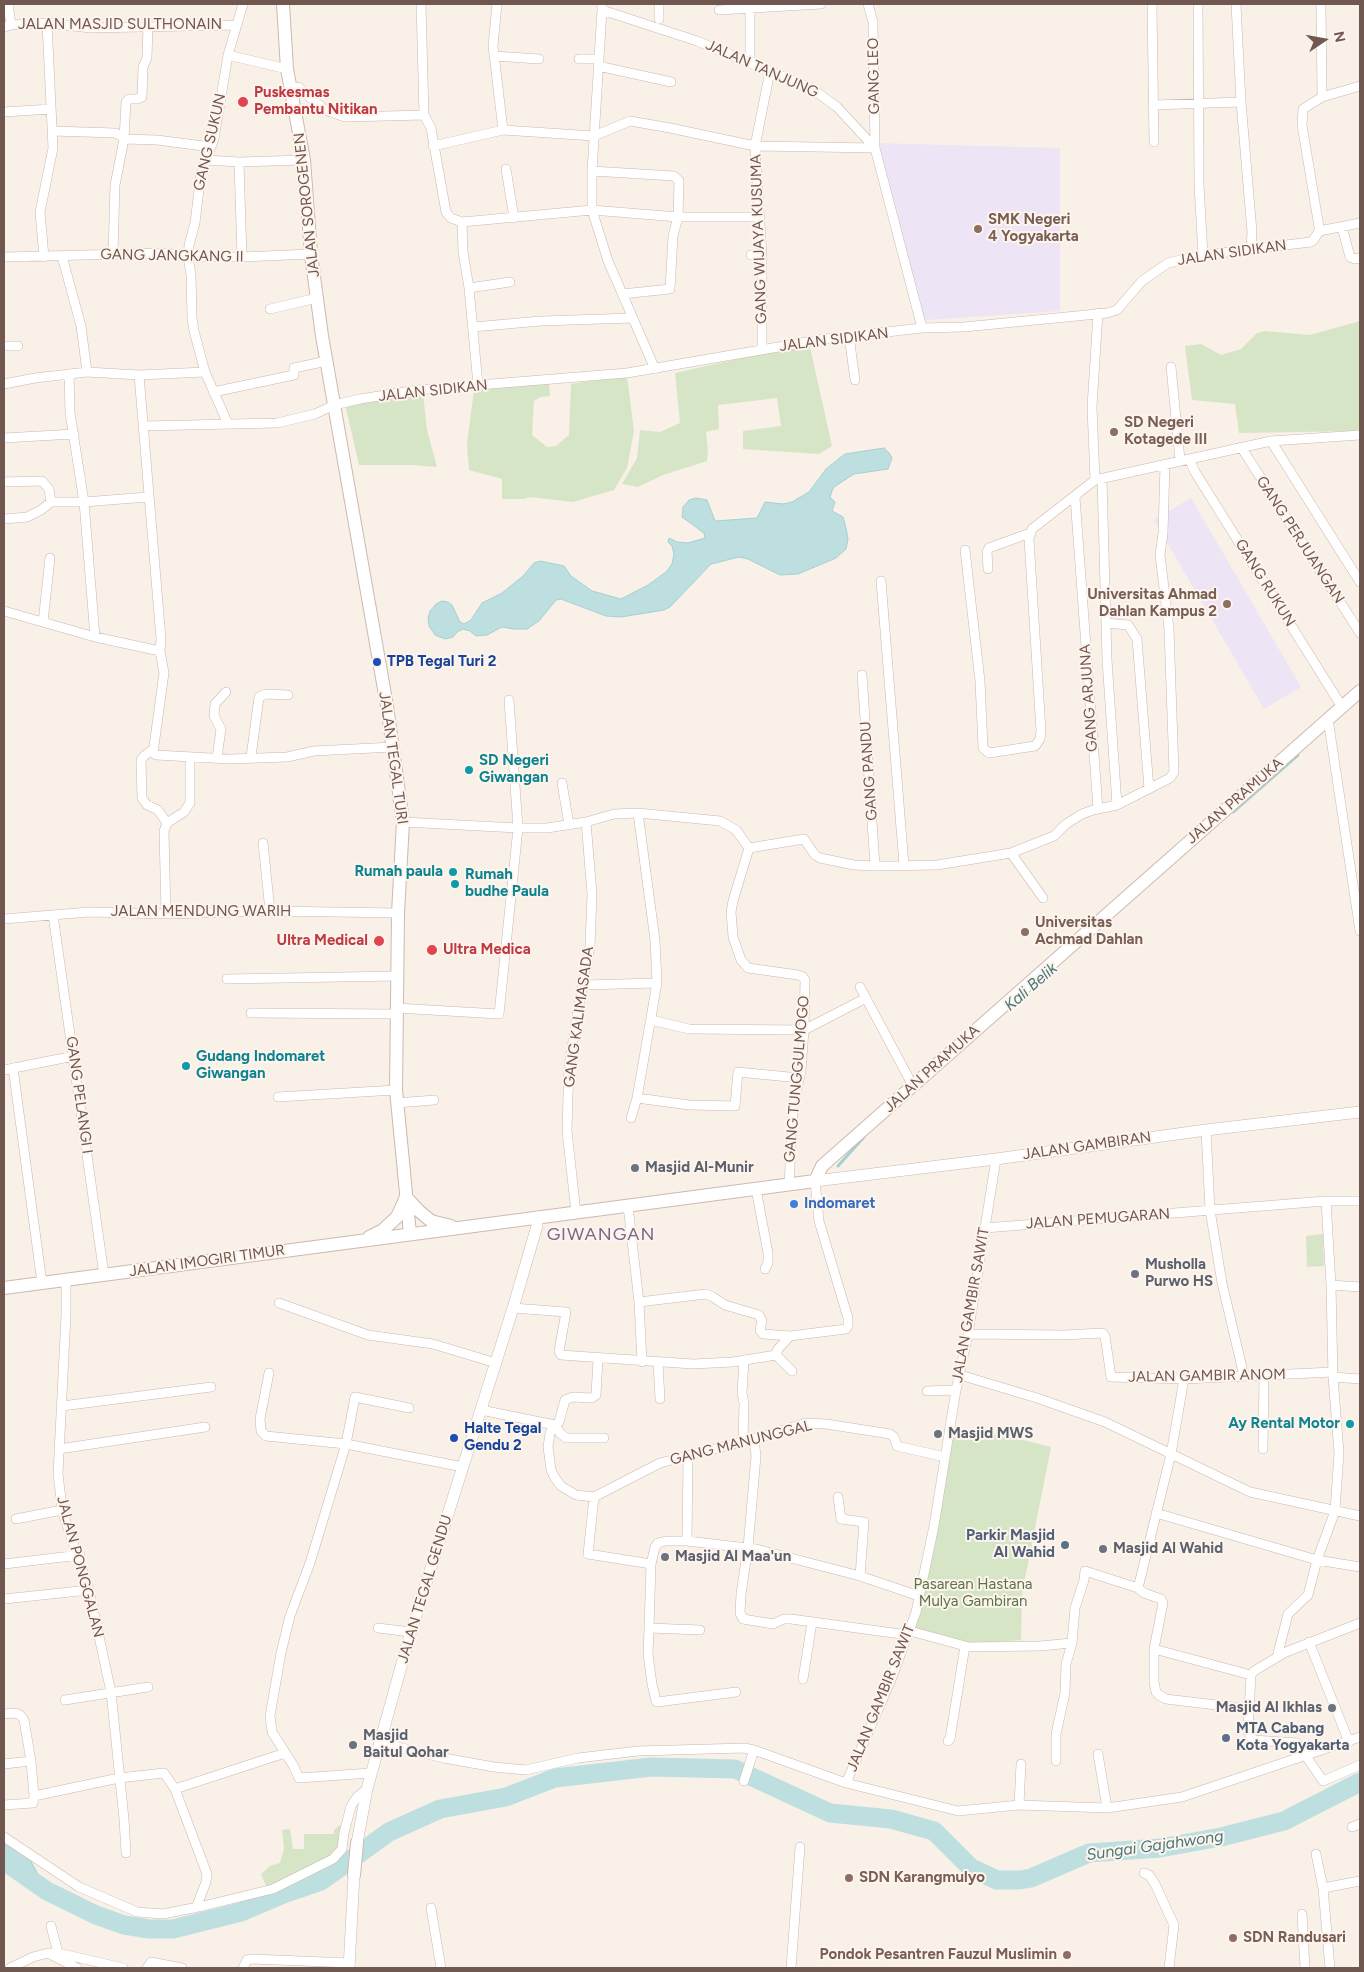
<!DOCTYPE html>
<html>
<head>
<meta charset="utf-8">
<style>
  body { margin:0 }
  #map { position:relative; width:1364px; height:1972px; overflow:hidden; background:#f9f0e7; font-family:Figtree,sans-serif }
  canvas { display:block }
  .frame { position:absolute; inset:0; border:5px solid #70574f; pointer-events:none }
  .north { position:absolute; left:1299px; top:15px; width:50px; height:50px; -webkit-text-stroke:4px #fdf4ed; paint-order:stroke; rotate:78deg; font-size:14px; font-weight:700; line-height:20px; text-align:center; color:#70574f }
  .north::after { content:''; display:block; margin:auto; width:18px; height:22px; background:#70574f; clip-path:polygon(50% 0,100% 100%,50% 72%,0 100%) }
</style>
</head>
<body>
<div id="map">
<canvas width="1364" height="1972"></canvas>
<div class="frame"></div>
<div class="north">N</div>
</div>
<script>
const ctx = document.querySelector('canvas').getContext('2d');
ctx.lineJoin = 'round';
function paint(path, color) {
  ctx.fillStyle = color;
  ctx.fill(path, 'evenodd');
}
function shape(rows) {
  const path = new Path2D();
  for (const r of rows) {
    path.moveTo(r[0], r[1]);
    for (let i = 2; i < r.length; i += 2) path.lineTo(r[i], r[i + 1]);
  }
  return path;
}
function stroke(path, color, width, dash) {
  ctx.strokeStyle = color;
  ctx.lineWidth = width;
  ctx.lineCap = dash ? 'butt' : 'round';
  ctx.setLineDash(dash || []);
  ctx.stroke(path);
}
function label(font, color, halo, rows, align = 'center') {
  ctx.font = font + ' Figtree,sans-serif';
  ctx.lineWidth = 4;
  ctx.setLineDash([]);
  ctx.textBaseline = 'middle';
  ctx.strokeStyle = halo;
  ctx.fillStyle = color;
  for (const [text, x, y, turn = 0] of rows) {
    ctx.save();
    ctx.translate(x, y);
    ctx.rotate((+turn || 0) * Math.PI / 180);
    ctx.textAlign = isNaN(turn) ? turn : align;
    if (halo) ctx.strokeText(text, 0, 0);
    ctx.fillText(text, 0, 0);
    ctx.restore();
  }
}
const education = shape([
  [873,143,1060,148,1060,311,926,320,916,301],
  [1191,498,1301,687,1264,709,1154,520]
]);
const green = shape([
  [1360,321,1360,431,1239,433,1235,404,1192,400,1185,346,1201,344,1221,355,1241,349,1257,333,1265,331,1310,335],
  [809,343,832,446,819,454,743,449,743,431,781,426,777,398,718,405,719,429,706,432,708,450,707,461,663,475,638,487,622,484,637,458,640,430,660,432,680,423,675,373],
  [627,375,634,431,627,468,614,490,573,502,530,497,524,499,502,499,502,479,469,470,467,444,474,390,549,383,550,396,541,397,534,401,532,435,547,447,556,446,569,435,571,384],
  [423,394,427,430,437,467,411,465,359,465,345,404,380,397],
  [1323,1234,1324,1266,1307,1267,1306,1236],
  [955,1427,1027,1441,1051,1447,1022,1594,1021,1640,968,1644,915,1629],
  [340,1825,345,1841,339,1852,267,1888,261,1874,270,1866,280,1863,284,1848,282,1830,290,1829,293,1849,304,1849,304,1834,334,1834,334,1830]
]);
const water = shape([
  [884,448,889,453,892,458,888,469,854,474,834,487,832,491,830,497,835,502,832,511,843,517,846,528,848,539,846,549,836,558,798,574,780,575,748,559,739,557,711,564,670,607,664,610,621,617,606,616,561,599,556,600,539,621,527,629,514,629,502,627,487,635,476,636,470,631,463,629,457,632,453,637,445,639,435,635,429,626,428,618,430,611,436,604,442,601,448,602,452,605,460,622,464,624,471,620,482,603,502,593,523,576,534,563,540,561,564,566,571,576,592,591,621,599,648,585,666,572,672,564,674,554,672,546,668,542,669,538,677,542,688,543,705,538,704,533,682,517,683,507,689,500,696,498,707,500,715,521,757,518,765,502,783,504,792,502,809,492,826,469,845,454,884,448],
  [4,1843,16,1847,28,1856,47,1891,13,1873,4,1866,4,1843]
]);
const stream = shape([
  [1233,812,1298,755],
  [838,1166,864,1137]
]);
const river = shape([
  [4,1861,47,1891,96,1915,124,1925,149,1929,173,1929,241,1912,286,1893,321,1881,389,1832,440,1809,506,1797,555,1778,651,1767,735,1769,830,1813,891,1819,934,1831,971,1868,997,1880,1020,1880,1031,1878,1089,1853,1160,1848,1221,1837,1284,1821,1360,1782]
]);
const minor = shape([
  [8,4,11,25],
  [421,4,424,115],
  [497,4,493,46,503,130],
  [602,4,602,10,697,41,811,88,837,107,875,148,922,328],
  [1152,4,1154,142],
  [1198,4,1199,185,1203,255],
  [1236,4,1241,102,1252,232,1251,249],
  [1321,4,1322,97],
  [602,10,592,171,592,210,608,261,655,369],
  [719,10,821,4],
  [659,19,659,4],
  [148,26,147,58,143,67,142,97,137,99,129,99,126,102,124,139,157,140,211,147],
  [4,27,11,25,47,23,91,28,236,25],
  [228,55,287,69],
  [494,56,539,59],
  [579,59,599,59],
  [750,62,750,4],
  [598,66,671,82],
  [291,89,298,87,325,110,345,117,424,115,431,128,446,212,451,218,462,222,592,210,678,217,760,217],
  [1154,105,1241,102],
  [4,112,51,109],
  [53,131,115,133,120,135,124,139,115,185,113,254],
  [433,146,503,130,594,136,630,121,670,128,755,146,875,148,873,22,868,4],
  [206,160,239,162,304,160],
  [239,162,242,257],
  [506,169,514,218],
  [592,171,674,176,679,181,678,217,673,236,670,289,622,294],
  [462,222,463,252,469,288,478,385],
  [1342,227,1350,257,1355,259,1360,258],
  [1319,231,1360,223],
  [751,255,762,255],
  [62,256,81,326,87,372],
  [4,257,167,253,188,257,242,257,311,254],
  [44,257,40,212,53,148,47,23],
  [469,288,510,282],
  [270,309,317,298],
  [473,327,541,321,633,318],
  [849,336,855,380],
  [4,346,18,346],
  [762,350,762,255,755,146,770,71],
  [1171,367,1180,460],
  [69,374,70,413,84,502,95,637],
  [139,375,161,639,160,651,164,673,153,753,156,755,230,759,287,757,314,751,393,747],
  [4,384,35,378,87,372,139,375,205,372],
  [213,392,294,375,294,368,327,361],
  [228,424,205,372,194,331,192,318,191,275,188,257,189,245,195,223,201,173,214,139,228,55,243,4],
  [143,426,277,423,315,414,334,405,360,399,417,390,627,373,825,339,922,328,964,327,1107,313,1117,310,1142,281,1168,263,1203,255,1311,242,1314,239,1319,231,1319,227,1302,125,1303,109,1322,97,1360,86],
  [4,438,74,434],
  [1271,441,1360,582],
  [1241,447,1360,633],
  [1189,459,1195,472,1342,707],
  [1102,479,1107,660,1117,805],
  [1095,480,1092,407,1098,313],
  [4,482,42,481,49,489,51,502],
  [1075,497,1098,809],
  [4,519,27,517,41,510,51,502,84,502,148,497],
  [965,550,980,681,983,748,989,753,1035,746,1040,739,1041,731,1029,539,1032,529,1095,480,1271,441,1360,435],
  [988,569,987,552,989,548,1030,533],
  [881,581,904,865],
  [4,611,95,637,160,651],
  [43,622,50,558],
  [1106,623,1128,625,1137,639,1149,789],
  [862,675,875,866],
  [1328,719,1360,931],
  [152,750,144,756,141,760,142,798,147,805,158,810,167,823],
  [251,757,259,697,266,694,288,695],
  [217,758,221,729,214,716,215,704,226,692],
  [562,783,569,825],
  [403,822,518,828,547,828,586,822,614,814,638,813,720,821,736,830,749,848,733,901,731,912,733,937,741,960,748,968,798,975,803,977,805,980,804,1030,801,1071,793,1107,789,1185],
  [263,843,270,911],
  [749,848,804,839,815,855,820,858,854,865,875,866,937,865,1011,853,1054,836,1066,824,1082,814,1093,810,1117,805,1170,778,1174,772,1169,629,1160,555,1163,533,1165,464],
  [1011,853,1043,898],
  [166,914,164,831,167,823,184,812,190,803,190,757],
  [53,915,104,1275],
  [4,919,89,912,166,914,270,911,398,913],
  [227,979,397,976],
  [583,985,657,983],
  [860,987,913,1086],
  [396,1008,499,1014,518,828,509,700],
  [251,1013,396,1014],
  [651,1020,689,1029,804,1030,866,998],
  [13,1068,42,1283],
  [4,1070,74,1056],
  [278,1097,396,1090],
  [637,1098,689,1105,735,1106,738,1072,799,1078],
  [397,1103,434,1100],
  [631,1118,637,1098,657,983,655,940,638,813],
  [1206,1130,1210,1210,1222,1283,1244,1376],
  [756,1189,768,1253,768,1263,765,1269],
  [628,1206,639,1302,642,1362],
  [576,1213,567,1131,568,1095,569,1067,577,1015,590,946,592,894,586,822],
  [985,1228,1326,1201,1360,1201],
  [66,1280,66,1315,58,1474,61,1499,62,1510,89,1590,111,1692,124,1819,126,1853],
  [1331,1285,1360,1287],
  [639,1302,706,1294,713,1297,725,1305,759,1315,762,1321,760,1330,763,1334,790,1336],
  [279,1303,368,1335,433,1344,496,1363],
  [513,1308,566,1312,559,1351,561,1355,693,1364,733,1362,776,1355,792,1371],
  [968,1334,1064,1335,1102,1333,1105,1336,1111,1377,1184,1379,1333,1372],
  [776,1355,778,1349,790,1336,846,1329,848,1326,848,1318,819,1221,815,1181],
  [598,1359,596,1395,592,1398,573,1397,565,1400,559,1422,555,1425,550,1433,548,1447,551,1470,555,1478,561,1486,576,1495,594,1497,660,1463,764,1436,806,1423,826,1424,890,1434,894,1437,897,1446,945,1457],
  [658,1363,660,1399],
  [269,1373,260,1419,261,1431,266,1436,346,1444,463,1467],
  [960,1375,1037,1398,1105,1422,1250,1492,1360,1516],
  [1333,1377,1360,1379],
  [927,1391,956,1390],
  [62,1406,211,1387],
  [481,1410,555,1425,560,1433,566,1438,604,1438],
  [754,1438,756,1456,748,1547,741,1594,740,1613,743,1619,773,1624,784,1619,791,1619,908,1635],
  [743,1440,744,1403,742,1393,744,1360],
  [59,1449,205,1427],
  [1263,1449,1264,1375],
  [594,1497,588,1554,651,1564],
  [838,1497,841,1519,864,1522,860,1576],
  [1156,1513,1317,1560,1360,1567],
  [16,1519,62,1510],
  [687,1541,688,1457],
  [4,1564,80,1555],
  [1138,1588,1171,1454,1184,1379],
  [4,1599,89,1590],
  [1360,1623,1286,1652,1254,1671,1251,1675,1248,1731,1253,1740,1297,1743,1323,1781,1360,1765],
  [378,1628,410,1632],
  [649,1628,700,1630],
  [910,1631,969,1647,1040,1646,1072,1643,1075,1608,1084,1580,1085,1571,1138,1588,1144,1593,1161,1599,1163,1603,1154,1649,1154,1682,1156,1692,1159,1695,1166,1699,1250,1709],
  [1309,1642,1349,1742],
  [1154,1649,1251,1675],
  [1277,1657,1288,1614,1308,1595,1317,1560,1335,1511,1339,1453,1333,1377,1331,1285,1326,1201],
  [803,1679,812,1622],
  [736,1692,657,1702,656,1701,652,1684,648,1654,649,1628,651,1564,655,1547,658,1543,666,1541,687,1541,756,1549,860,1576,919,1596],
  [65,1700,148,1687],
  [4,1714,15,1713,20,1715,24,1720,31,1761,34,1796,33,1803,4,1805],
  [948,1741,950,1739,965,1646],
  [381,1743,444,1758,494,1767,526,1770,578,1758,638,1751,744,1748,754,1750,846,1783,958,1811,1019,1805,1107,1808,1182,1797,1360,1737],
  [1098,1754,1107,1808],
  [1056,1761,1056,1734,1065,1693,1066,1664,1072,1643],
  [4,1764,31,1761],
  [371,1773,299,1778,293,1765,272,1732,270,1716,281,1653,290,1616,310,1563,346,1444,355,1397,409,1408],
  [744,1781,754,1750],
  [846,1783,891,1680,916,1612,934,1526,956,1390,968,1334,996,1159],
  [175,1789,285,1753],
  [34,1796,119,1778,164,1773,175,1789,207,1874,206,1882,196,1908],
  [1019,1805,1021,1764],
  [1352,1827,1360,1824],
  [4,1837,79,1887,137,1912,163,1914,203,1906,273,1889,333,1859,342,1849,344,1833,351,1806,357,1797,367,1789],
  [1316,1854,1323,1888,1330,1968],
  [1144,1873,1149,1875,1155,1884,1174,1925,1169,1968],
  [1323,1888,1360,1881],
  [431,1908,441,1968],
  [1302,1914,1305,1968],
  [51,1926,58,1953],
  [48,1953,58,1953,123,1968],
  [10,1968,33,1957,48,1953,77,1968],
  [147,1968,151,1962,182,1968],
  [243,1968,247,1960,252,1959,350,1963],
  [791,1968,800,1847]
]);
const tertiary = shape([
  [815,1181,996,1159,1206,1130,1360,1112],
  [357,1843,367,1789,411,1631,513,1308,537,1226,537,1217],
  [349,1968,354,1875]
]);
const secondary = shape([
  [283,4,287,69,304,160,311,254,322,336,387,706,403,822,398,913,396,1090,410,1234],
  [406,1197,419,1211,431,1221,451,1226],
  [369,1237,383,1230,397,1217,406,1197],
  [4,1288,815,1181,822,1166,1360,691],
  [354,1875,357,1843]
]);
const markers = [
  [243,102,6,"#e0444e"],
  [978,229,5,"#8d6e63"],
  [1114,432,5,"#8d6e63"],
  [1227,604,5,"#8d6e63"],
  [377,662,5,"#1a4fb4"],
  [469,770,5,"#0f9aa8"],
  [453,872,5,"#0f9aa8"],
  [455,884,5,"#0f9aa8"],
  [1025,932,5,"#8d6e63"],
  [379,941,6,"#e0444e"],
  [432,950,6,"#e0444e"],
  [186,1066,5,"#0f9aa8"],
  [635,1168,5,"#6b7280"],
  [794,1204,5,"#3f7fe0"],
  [1135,1274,5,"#6b7280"],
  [1350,1424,5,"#0f9aa8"],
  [938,1434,5,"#6b7280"],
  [454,1438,5,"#1a4fb4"],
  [1065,1545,5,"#5c6f8a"],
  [1103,1549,5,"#6b7280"],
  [665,1557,5,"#6b7280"],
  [1332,1708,5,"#6b7280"],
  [1226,1738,5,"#5c6f8a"],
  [353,1745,5,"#6b7280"],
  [849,1878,5,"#8d6e63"],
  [1233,1938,5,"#8d6e63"],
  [1067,1955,5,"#8d6e63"]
];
const streetNames = [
  ["JALAN MASJID SULTHONAIN",120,25],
  ["JALAN TANJUNG",762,69,24],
  ["GANG LEO",874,76,-91],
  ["GANG SUKUN",210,142,-77],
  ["JALAN SOROGENEN",307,205,-96],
  ["GANG WIJAYA KUSUMA",759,239,-92],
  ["JALAN SIDIKAN",1232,253,-8],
  ["GANG JANGKANG II",172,256,1],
  ["JALAN SIDIKAN",834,340,-7],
  ["JALAN SIDIKAN",433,391,-6],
  ["GANG PERJUANGAN",1300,540,57],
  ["GANG RUKUN",1265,583,58],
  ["GANG ARJUNA",1089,698,-94],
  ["JALAN TEGAL TURI",393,758,82],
  ["GANG PANDU",869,771,-94],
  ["JALAN PRAMUKA",1235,801,-41],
  ["JALAN MENDUNG WARIH",201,912],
  ["GANG KALIMASADA",579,1017,-82],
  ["JALAN PRAMUKA",932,1069,-42],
  ["GANG TUNGGULMOGO",797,1079,-85],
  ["GANG PELANGI I",79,1095,82],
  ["JALAN GAMBIRAN",1087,1146,-8],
  ["JALAN PEMUGARAN",1098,1219,-4],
  ["JALAN IMOGIRI TIMUR",207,1261,-8],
  ["JALAN GAMBIR SAWIT",971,1305,-80],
  ["JALAN GAMBIR ANOM",1207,1376,-1],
  ["GANG MANUNGGAL",741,1443,-14],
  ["JALAN PONGGALAN",80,1567,75],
  ["JALAN TEGAL GENDU",425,1589,-73],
  ["JALAN GAMBIR SAWIT",881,1698,-68]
];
const healthNames = [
  ["Puskesmas",254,93],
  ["Pembantu Nitikan",254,110],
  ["Ultra Medical",368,941,"right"],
  ["Ultra Medica",443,950]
];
const educationNames = [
  ["SMK Negeri",988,220],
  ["4 Yogyakarta",988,237],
  ["SD Negeri",1124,423],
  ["Kotagede III",1124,440],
  ["Universitas Ahmad",1217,595,"right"],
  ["Dahlan Kampus 2",1217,612,"right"],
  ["Universitas",1035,923],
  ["Achmad Dahlan",1035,940],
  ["SDN Karangmulyo",859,1878],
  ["SDN Randusari",1243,1938],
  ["Pondok Pesantren Fauzul Muslimin",1057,1955,"right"]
];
const transitNames = [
  ["TPB Tegal Turi 2",387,662],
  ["Halte Tegal",464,1429],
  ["Gendu 2",464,1446]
];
const cultureNames = [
  ["SD Negeri",479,761],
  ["Giwangan",479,778],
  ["Rumah paula",443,872,"right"],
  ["Rumah",465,875],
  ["budhe Paula",465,892],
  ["Gudang Indomaret",196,1057],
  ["Giwangan",196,1074],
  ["Ay Rental Motor",1340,1424,"right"]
];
const worshipNames = [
  ["Masjid Al-Munir",645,1168],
  ["Musholla",1145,1265],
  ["Purwo HS",1145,1282],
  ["Masjid MWS",948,1434],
  ["Masjid Al Wahid",1113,1549],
  ["Masjid Al Maa'un",675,1557],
  ["Masjid Al Ikhlas",1322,1708,"right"],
  ["Masjid",363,1736],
  ["Baitul Qohar",363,1753]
];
const shopNames = [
  ["Indomaret",804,1204]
];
const serviceNames = [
  ["Parkir Masjid",1055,1536],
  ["Al Wahid",1055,1553],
  ["MTA Cabang",1236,1729,"left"],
  ["Kota Yogyakarta",1236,1746,"left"]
];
const parkNames = [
  ["Pasarean Hastana",973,1585],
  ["Mulya Gambiran",973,1602]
];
const waterNames = [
  ["Kali Belik",1031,987,-41],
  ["Sungai Gajahwong",1155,1846,-8]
];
const quarterNames = [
  ["GIWANGAN",601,1235]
];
paint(education, '#ede4f6');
paint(green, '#d7e5c7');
paint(water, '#bedfe0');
stroke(water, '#a6cfd1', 1);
stroke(stream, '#a6cfd1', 3);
stroke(river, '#bedfe0', 19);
stroke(minor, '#cab7af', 10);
stroke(tertiary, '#cab7af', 12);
stroke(secondary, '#ceb9b0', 14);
stroke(minor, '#fff', 9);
stroke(tertiary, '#fff', 11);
stroke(secondary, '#fff', 12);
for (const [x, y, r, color] of markers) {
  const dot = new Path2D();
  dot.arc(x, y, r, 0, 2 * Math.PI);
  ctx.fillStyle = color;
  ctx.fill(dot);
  stroke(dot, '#fdf4ed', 2);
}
label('15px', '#70574f', '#fdf4ed', streetNames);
label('bold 15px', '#be3a42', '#fdf4ed', healthNames, 'left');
label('bold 15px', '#785e54', '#fdf4ed', educationNames, 'left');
label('bold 15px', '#164399', '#fdf4ed', transitNames, 'left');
label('bold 15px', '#0d838f', '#fdf4ed', cultureNames, 'left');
label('bold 15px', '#5b616d', '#fdf4ed', worshipNames, 'left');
label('bold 15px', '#366cbe', '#fdf4ed', shopNames, 'left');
label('bold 15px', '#4e5e75', '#fdf4ed', serviceNames, 'right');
label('15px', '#5b7449', '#fdf4ed', parkNames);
label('italic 16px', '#487779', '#fdf4ed', waterNames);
ctx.letterSpacing = '1px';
label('18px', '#7a668c', '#fdf4ed', quarterNames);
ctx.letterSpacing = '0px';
</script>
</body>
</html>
